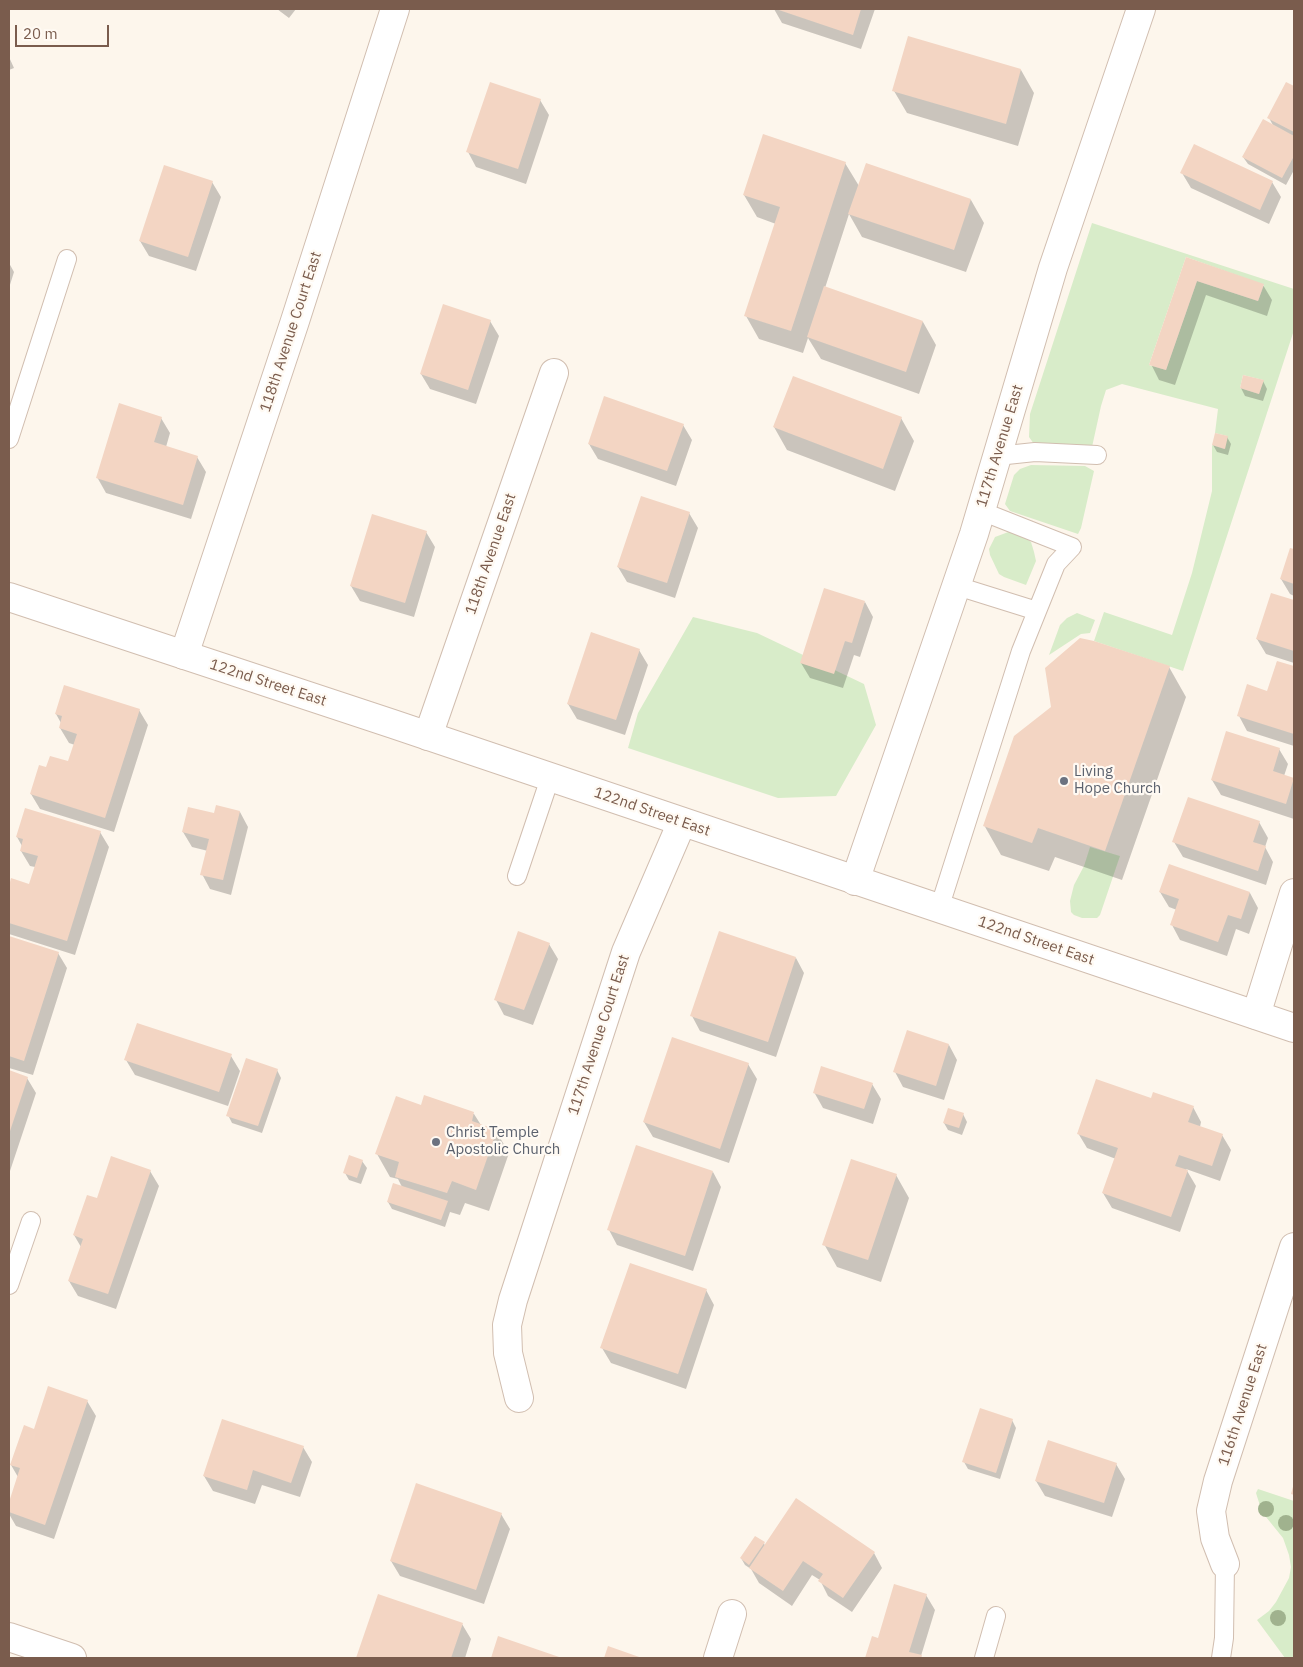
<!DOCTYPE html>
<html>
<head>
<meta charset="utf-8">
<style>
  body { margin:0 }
  #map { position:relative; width:1303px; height:1667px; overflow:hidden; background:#fdf6ec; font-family:"IBM Plex Sans",sans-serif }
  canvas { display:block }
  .frame { position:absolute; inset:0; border:10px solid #7a5c4d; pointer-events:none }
  .scale { position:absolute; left:15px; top:25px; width:94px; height:22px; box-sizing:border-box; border:2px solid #7a5c4d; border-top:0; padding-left:6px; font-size:15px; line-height:18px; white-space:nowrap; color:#7a5c4d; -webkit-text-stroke:4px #fffaf3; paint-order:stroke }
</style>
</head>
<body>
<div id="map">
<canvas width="1303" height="1667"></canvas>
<div class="frame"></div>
<div class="scale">20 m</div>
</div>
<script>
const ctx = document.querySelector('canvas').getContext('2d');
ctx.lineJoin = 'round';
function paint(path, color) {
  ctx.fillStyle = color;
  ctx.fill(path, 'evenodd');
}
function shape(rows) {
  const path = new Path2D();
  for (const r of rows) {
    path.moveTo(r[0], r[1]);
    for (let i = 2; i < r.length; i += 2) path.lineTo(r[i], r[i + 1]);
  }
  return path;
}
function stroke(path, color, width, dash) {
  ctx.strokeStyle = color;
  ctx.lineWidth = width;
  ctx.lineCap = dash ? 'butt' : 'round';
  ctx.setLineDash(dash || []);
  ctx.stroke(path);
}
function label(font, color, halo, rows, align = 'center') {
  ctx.font = font + ' "IBM Plex Sans",sans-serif';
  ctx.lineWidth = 4.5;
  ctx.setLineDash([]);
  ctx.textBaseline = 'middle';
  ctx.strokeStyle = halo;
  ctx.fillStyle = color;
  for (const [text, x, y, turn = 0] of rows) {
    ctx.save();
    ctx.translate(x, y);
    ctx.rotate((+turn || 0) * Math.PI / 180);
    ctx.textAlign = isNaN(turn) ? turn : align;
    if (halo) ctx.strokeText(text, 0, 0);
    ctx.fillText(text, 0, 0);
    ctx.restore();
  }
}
const green = shape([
  [1092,223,1294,289,1294,330,1183,671,1094,641,1104,612,1172,635,1192,573,1212,491,1212,445,1224,449,1227,436,1215,433,1218,409,1122,384,1106,390,1101,406,1092,447,1034,444,1029,437,1030,414],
  [1186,257,1264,285,1258,301,1197,281,1166,370,1149,365],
  [1243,375,1263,380,1259,394,1240,388],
  [1031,465,1085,466,1094,471,1081,528,1078,534,1010,511,1005,504,1014,475,1020,469],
  [1011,531,1022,535,1031,542,1034,552,1036,561,1026,585,1004,577,999,574,990,555,989,549,995,537],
  [1077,613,1095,620,1090,633,1081,634,1049,655,1060,625,1067,618],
  [693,617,757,633,864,684,876,725,836,796,778,798,628,748,638,713],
  [1090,847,1120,856,1100,915,1097,918,1082,918,1074,915,1071,912,1070,901,1074,885,1084,866],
  [1258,1489,1294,1501,1294,1658,1285,1658,1257,1620,1269,1611,1276,1602,1289,1578,1291,1567,1289,1555,1283,1538,1262,1512,1256,1493]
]);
const shadow = shape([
  [277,9,296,9,289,18],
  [774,9,875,9,861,49,782,23],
  [9,57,14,68,9,70],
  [1021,70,1034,93,1018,146,907,113,894,91],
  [1287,84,1294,88,1294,170,1286,185,1248,164,1243,157,1274,127,1269,118],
  [540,100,549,115,526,184,476,167,468,152],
  [845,163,859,186,971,200,984,223,966,272,862,237,849,214,825,288,923,322,936,345,919,394,821,359,808,338,803,353,759,339,746,316,776,224,757,217,744,195],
  [1182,173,1272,182,1281,197,1269,224,1191,188],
  [212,182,221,197,196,271,149,256,140,241],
  [1187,259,1263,285,1272,300,1267,316,1206,295,1175,385,1159,380,1151,364],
  [9,263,14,272,9,288],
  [490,321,499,336,476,404,430,389,421,374],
  [1244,376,1263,381,1267,389,1263,401,1245,396,1241,388],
  [161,418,170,433,166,447,197,457,206,472,191,519,106,493,97,477],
  [901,418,914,441,895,491,787,450,774,427],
  [683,425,692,440,676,486,598,459,589,444],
  [1227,437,1231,444,1228,455,1217,452,1213,445],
  [689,513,698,528,675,598,627,582,618,567],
  [426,532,435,547,414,617,360,601,351,586],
  [1291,549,1294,550,1294,596,1290,594,1281,579],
  [1272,594,1294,601,1294,663,1266,654,1257,639],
  [865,602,873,617,860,657,854,655,843,688,810,678,801,663],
  [639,650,648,665,625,735,577,719,568,704],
  [1277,662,1294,668,1294,746,1247,731,1239,716,1268,692],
  [1169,667,1186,697,1122,880,1055,857,1049,871,1001,855,984,825],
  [139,710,148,725,114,832,40,809,31,794,47,769,69,763,75,745,69,743,60,728,61,723,56,714],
  [1279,749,1288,764,1284,776,1293,779,1294,781,1294,819,1221,795,1212,780],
  [240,812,248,827,231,895,210,889,202,874,208,851,192,847,183,832,215,815],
  [1259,822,1268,838,1265,847,1273,862,1266,885,1183,857,1174,842],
  [100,832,109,847,75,955,9,934,9,890,12,880,30,886,35,867,30,866,21,851,22,846,17,837],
  [1160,892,1250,893,1258,908,1249,934,1236,929,1227,956,1180,940,1172,925,1177,910,1169,907],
  [9,938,58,953,67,968,33,1075,9,1068],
  [549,944,558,959,533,1025,504,1015,496,1000],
  [796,958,804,973,776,1057,700,1031,692,1016],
  [949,1045,957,1060,944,1100,903,1087,895,1072],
  [231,1056,240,1071,228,1106,135,1075,126,1060],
  [748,1064,757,1079,729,1163,653,1137,644,1122],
  [277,1070,281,1078,262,1133,232,1123,228,1115],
  [9,1072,27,1078,36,1093,9,1174],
  [872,1084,881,1099,873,1124,823,1108,814,1092],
  [1151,1100,1193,1107,1201,1122,1200,1127,1222,1135,1231,1150,1220,1181,1186,1169,1196,1186,1180,1232,1112,1208,1103,1193,1116,1159,1087,1148,1078,1133],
  [422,1107,474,1114,481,1125,496,1131,509,1153,489,1211,465,1203,460,1215,450,1212,445,1227,392,1209,388,1202,402,1187,398,1179,390,1177,377,1154],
  [963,1114,967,1122,962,1135,948,1130,944,1123],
  [362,1161,367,1168,361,1184,349,1180,345,1173],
  [150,1171,159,1186,116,1309,78,1296,69,1281,81,1247,74,1235,97,1200],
  [713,1172,721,1187,693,1271,617,1245,609,1230],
  [896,1175,909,1198,881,1282,837,1267,824,1244],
  [706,1290,714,1305,686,1389,611,1363,602,1348],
  [87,1401,96,1416,54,1539,16,1526,9,1514,9,1506,18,1477,11,1465,35,1430],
  [1012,1420,1016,1428,1000,1479,968,1469,964,1462],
  [303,1447,312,1462,300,1497,262,1485,255,1504,213,1491,204,1476],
  [1116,1464,1125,1479,1112,1517,1045,1496,1036,1481],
  [501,1514,510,1529,484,1604,400,1576,391,1561],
  [764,1543,765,1546,874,1553,882,1568,852,1612,828,1596,820,1580,812,1575,792,1606,759,1583,751,1569,745,1565,741,1558],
  [926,1595,935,1610,921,1656,922,1658,866,1658,873,1637,879,1639],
  [378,1596,462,1624,471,1639,465,1658,357,1658],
  [499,1638,559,1658,492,1658]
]);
const building = shape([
  [776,9,861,9,853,35],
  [908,36,1021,69,1006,124,892,91],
  [490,82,541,99,518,169,466,152],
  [1286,82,1294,86,1294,132,1267,118],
  [1263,119,1294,136,1294,156,1282,178,1242,157],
  [763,134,846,162,791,331,744,316,780,207,743,195],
  [1194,144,1273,181,1260,210,1180,173],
  [866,163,971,199,954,250,848,214],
  [164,165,213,181,188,257,139,241],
  [1186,257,1264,284,1258,301,1197,281,1166,370,1149,365],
  [824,286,923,321,906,372,807,337],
  [443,304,491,320,468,390,420,374],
  [1243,375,1264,380,1259,394,1240,388],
  [793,376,902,417,883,469,773,427],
  [604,396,684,424,667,471,588,444],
  [119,403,162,417,154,442,198,456,183,505,96,478],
  [1215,433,1228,436,1225,449,1212,445],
  [641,496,690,512,667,583,617,567],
  [372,514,427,531,405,603,350,586],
  [1290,548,1294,549,1294,584,1280,579],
  [824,588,865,601,852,643,845,641,834,674,800,663],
  [1271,593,1294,600,1294,651,1256,639],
  [591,632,640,649,616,720,567,704],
  [1080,638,1094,641,1170,666,1105,851,1038,828,1032,843,983,826,1014,736,1051,707,1045,668],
  [1277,661,1294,666,1294,734,1237,716,1247,684,1267,691],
  [64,685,140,709,105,818,30,794,39,765,46,767,50,756,68,761,77,734,59,728,62,716,55,714],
  [1226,731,1280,748,1273,771,1294,778,1286,804,1211,780],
  [1188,797,1260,821,1253,842,1266,846,1258,871,1172,842],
  [216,805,240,811,223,880,200,875,209,839,182,832,188,807,214,813],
  [25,808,101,831,67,941,9,923,9,886,11,878,29,884,38,856,20,851,23,839,16,837],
  [1169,864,1250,892,1241,919,1228,915,1218,942,1170,925,1179,899,1159,892],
  [518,931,550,943,524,1010,494,1000],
  [719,931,796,957,768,1042,690,1016],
  [9,936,59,952,24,1061,9,1056],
  [137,1023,232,1054,219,1092,124,1060],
  [907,1030,949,1044,936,1086,893,1072],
  [672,1037,749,1063,720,1149,643,1122],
  [246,1058,278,1069,258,1126,226,1116],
  [821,1066,873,1083,864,1109,813,1093],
  [9,1070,28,1077,9,1134],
  [1096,1079,1151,1098,1153,1092,1194,1106,1188,1122,1223,1134,1212,1166,1179,1155,1175,1166,1188,1170,1171,1217,1102,1193,1118,1148,1077,1134],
  [424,1095,474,1112,472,1121,497,1130,476,1190,452,1181,447,1193,395,1177,399,1162,375,1154,396,1096,421,1105],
  [948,1108,964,1113,959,1128,943,1123],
  [636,1145,713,1171,685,1256,607,1230],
  [349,1155,363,1160,357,1178,343,1173],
  [111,1156,151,1170,108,1294,68,1281,83,1239,73,1235,87,1195,97,1198],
  [851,1159,897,1174,868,1260,822,1245],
  [393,1183,448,1201,441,1220,387,1202],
  [630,1263,707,1289,678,1374,600,1348],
  [48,1386,88,1400,45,1525,9,1512,9,1502,20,1468,10,1465,24,1425,34,1429],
  [980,1408,1013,1419,996,1473,962,1462],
  [222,1419,304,1446,291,1483,253,1470,247,1490,203,1476],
  [1048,1440,1117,1463,1104,1503,1035,1481],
  [416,1483,502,1513,476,1590,390,1561],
  [1294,1483,1294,1495,1291,1494],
  [796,1498,875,1552,843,1598,818,1581,823,1574,803,1561,783,1591,749,1568],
  [755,1536,765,1542,749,1565,740,1558],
  [894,1584,927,1594,909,1652,922,1655,921,1658,865,1658,872,1636,878,1638],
  [378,1594,463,1623,451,1658,356,1658],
  [498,1636,562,1658,491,1658],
  [608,1646,642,1658,604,1658]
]);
const service = shape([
  [9,439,67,259],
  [997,456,1035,452,1097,455],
  [957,586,1037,611],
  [517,876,550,778],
  [939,909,1021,651,1056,564,1072,547,981,511],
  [9,1285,31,1221],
  [984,1658,996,1616],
  [1221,1658,1224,1638,1225,1564]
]);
const minor = shape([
  [184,655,294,324,395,9],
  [428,736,554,373],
  [855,881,974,534,1053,268,1141,9],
  [1256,1015,1294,893],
  [519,1398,508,1353,507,1325,513,1300,626,952,682,822],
  [1225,1564,1215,1538,1211,1511,1218,1481,1294,1247],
  [9,1637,72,1658],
  [718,1658,732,1614]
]);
const tertiary = shape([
  [9,597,393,724,1294,1028]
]);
const trees = [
  [1266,1509],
  [1286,1523],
  [1278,1618]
];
const markers = [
  [1064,781,5,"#6b7280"],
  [436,1142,5,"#6b7280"]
];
const streetNames = [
  ["118th Avenue Court East",291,332,-72],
  ["117th Avenue East",1000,446,-73],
  ["118th Avenue East",491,554,-71],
  ["122nd Street East",268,683,18],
  ["122nd Street East",652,812,19],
  ["122nd Street East",1036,941,19],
  ["117th Avenue Court East",599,1035,-72],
  ["116th Avenue East",1243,1405,-72]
];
const worshipNames = [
  ["Living",1074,772],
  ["Hope Church",1074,789],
  ["Christ Temple",446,1133],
  ["Apostolic Church",446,1150]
];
paint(green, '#d8ecc9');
paint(shadow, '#0003');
paint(building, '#f3d5c3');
stroke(service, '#d1beb0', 20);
stroke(minor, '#d1beb0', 30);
stroke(tertiary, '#d1beb0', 30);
stroke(service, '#fff', 18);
stroke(minor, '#fff', 28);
stroke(tertiary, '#fff', 28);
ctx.fillStyle = '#a0b28e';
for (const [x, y] of trees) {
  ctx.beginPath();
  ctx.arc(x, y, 8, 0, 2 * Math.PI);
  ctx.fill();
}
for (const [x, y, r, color] of markers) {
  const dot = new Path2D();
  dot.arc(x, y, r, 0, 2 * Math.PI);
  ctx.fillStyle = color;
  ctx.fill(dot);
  stroke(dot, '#fffaf3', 2);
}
label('15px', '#7a5c4d', '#fffaf3', streetNames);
label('15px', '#5b616d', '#fffaf3', worshipNames, 'left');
</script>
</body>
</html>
